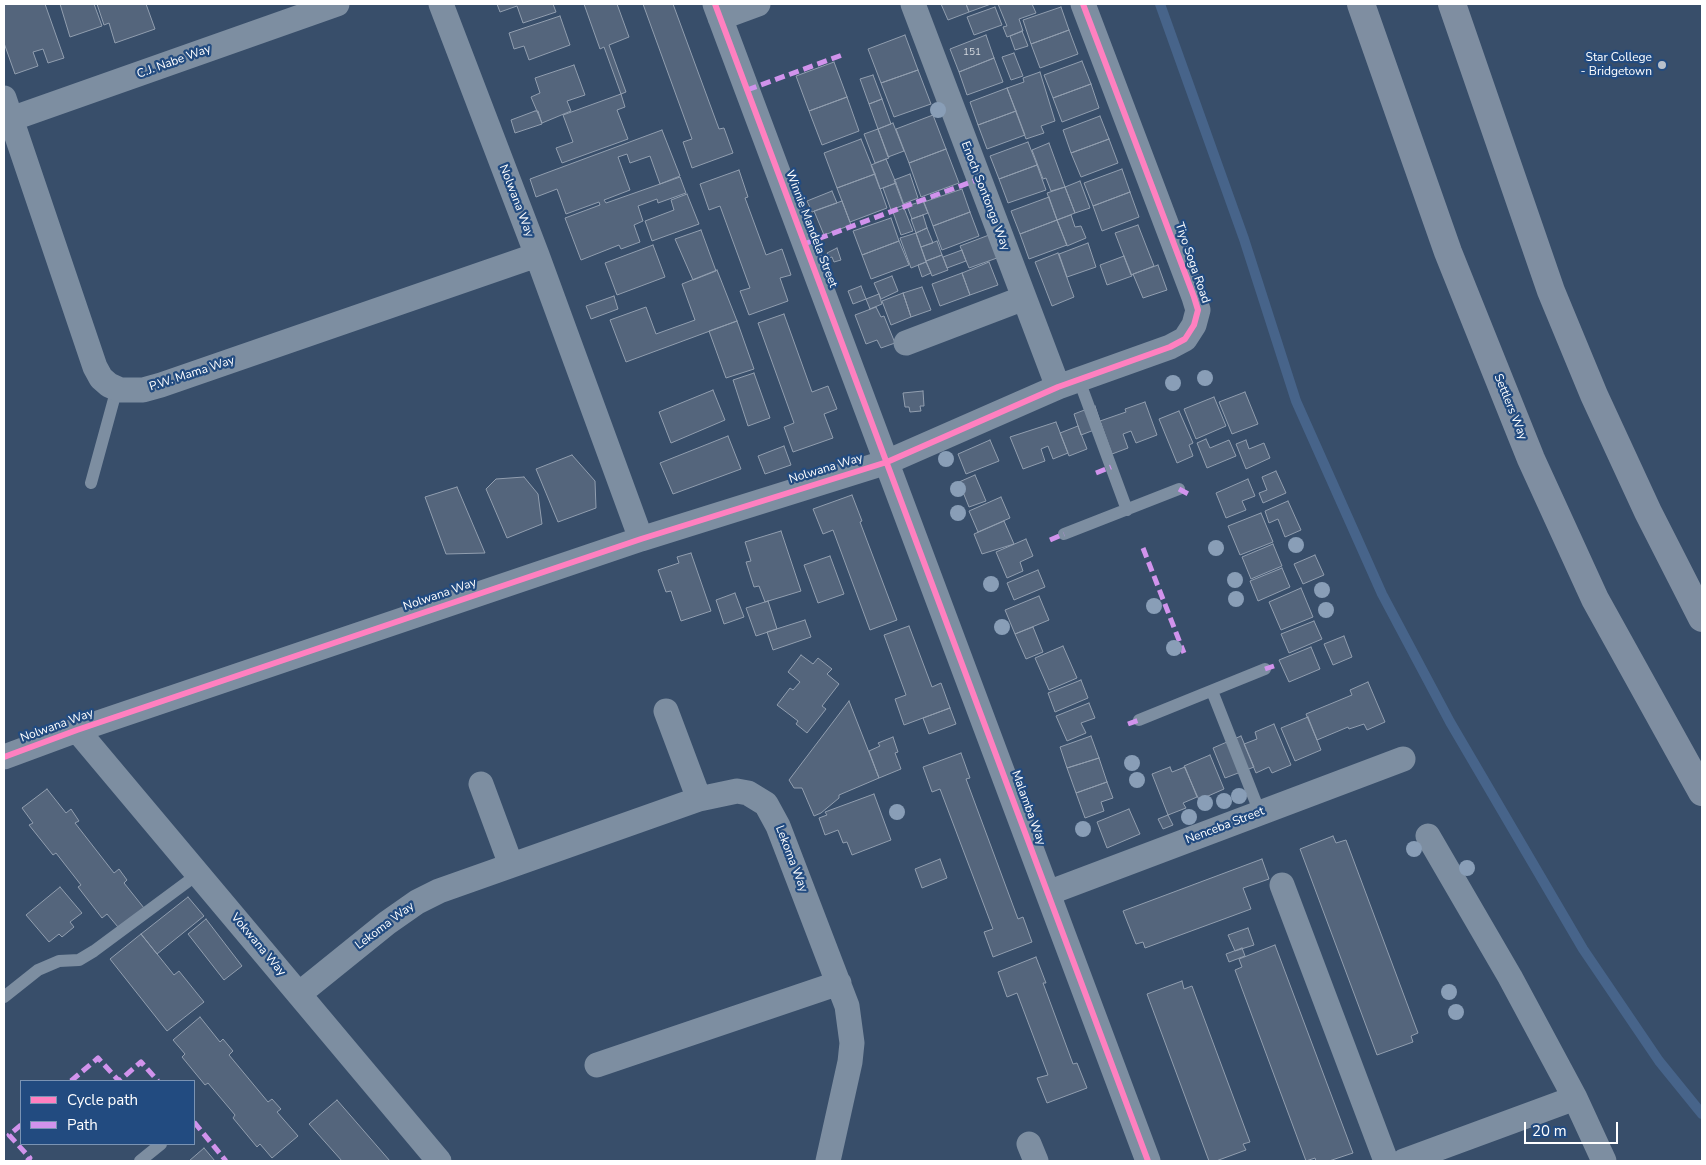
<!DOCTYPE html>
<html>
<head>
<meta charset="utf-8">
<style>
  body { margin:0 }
  #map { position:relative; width:1706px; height:1165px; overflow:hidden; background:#384e6a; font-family:"Nunito Sans",sans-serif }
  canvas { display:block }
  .frame { position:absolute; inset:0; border:5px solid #fff; pointer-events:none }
  .legend { position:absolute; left:20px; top:1080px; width:175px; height:65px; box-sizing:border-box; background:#224b80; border:1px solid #7a93b3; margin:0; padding:6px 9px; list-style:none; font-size:15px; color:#fff }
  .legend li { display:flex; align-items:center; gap:10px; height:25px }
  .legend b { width:25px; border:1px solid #7a93b3 }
  .scale { position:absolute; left:1524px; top:1122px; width:94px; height:22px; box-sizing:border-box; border:2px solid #fff; border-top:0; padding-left:6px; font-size:15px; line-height:18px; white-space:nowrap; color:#fff; -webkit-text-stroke:4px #224b80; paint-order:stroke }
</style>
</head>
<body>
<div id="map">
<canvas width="1706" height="1165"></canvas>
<div class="frame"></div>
<ul class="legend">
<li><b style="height:6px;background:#ff80c0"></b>Cycle path</li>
<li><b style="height:6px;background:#d193ec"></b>Path</li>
</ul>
<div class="scale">20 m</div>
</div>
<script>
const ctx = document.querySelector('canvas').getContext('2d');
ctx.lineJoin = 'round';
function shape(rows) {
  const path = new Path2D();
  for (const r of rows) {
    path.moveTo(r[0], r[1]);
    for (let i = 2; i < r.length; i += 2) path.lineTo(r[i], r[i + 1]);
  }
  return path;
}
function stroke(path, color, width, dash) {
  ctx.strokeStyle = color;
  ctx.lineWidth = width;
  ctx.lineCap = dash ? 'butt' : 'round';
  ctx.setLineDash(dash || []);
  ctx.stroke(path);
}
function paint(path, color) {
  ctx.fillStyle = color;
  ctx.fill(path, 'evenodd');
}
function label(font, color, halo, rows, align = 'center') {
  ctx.font = font + ' "Nunito Sans",sans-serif';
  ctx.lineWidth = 4.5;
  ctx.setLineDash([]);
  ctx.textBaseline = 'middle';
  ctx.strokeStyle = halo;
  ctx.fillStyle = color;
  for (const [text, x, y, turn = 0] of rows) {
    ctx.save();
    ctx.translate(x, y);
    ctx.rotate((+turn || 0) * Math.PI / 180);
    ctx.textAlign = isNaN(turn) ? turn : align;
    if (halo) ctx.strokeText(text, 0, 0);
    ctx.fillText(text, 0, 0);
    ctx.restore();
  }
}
const stream = shape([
  [1160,4,1244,239,1296,401,1382,594,1450,722,1583,949,1659,1061,1702,1114]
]);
const building = shape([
  [4,4,45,4,64,58,48,63,43,49,33,52,38,66,15,74,4,43,4,4],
  [60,4,94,4,102,26,70,37,60,4],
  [97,4,146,4,155,29,115,43,109,23,104,25,97,4],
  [497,4,553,4,556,12,523,23,517,6,500,12,497,4],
  [584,4,617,4,629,37,609,45,626,92,621,94,604,47,600,49,584,4],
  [643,4,673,4,719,129,724,128,733,153,692,168,683,142,692,139,643,4],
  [941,4,966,4,969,12,948,20,941,4],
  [966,4,991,4,969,12,966,4],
  [998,4,1032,4,1036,13,1019,19,1023,31,1007,37,1003,27,1007,26,998,4],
  [995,7,1002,25,974,35,967,17,995,7],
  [1061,7,1069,30,1031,44,1023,20,1061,7],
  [560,16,570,45,529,60,524,46,514,49,509,33,560,16],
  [1069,30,1078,54,1040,68,1031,44,1069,30],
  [1022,31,1028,46,1015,50,1010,36,1022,31],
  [905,35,918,70,881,83,868,49,905,35],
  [986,35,994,58,959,72,950,49,986,35],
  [1014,53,1023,76,1011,80,1002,57,1014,53],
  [994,58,1003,82,967,95,959,72,994,58],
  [1082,61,1091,84,1053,98,1044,75,1082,61],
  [834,62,847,97,809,111,796,76,834,62],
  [574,65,585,95,567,101,571,111,542,123,531,97,540,93,535,78,574,65],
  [918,70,931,104,894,117,881,83,918,70],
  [1040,72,1055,121,1041,126,1044,133,1026,139,1007,88,1024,82,1023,78,1040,72],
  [873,75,882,99,869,104,860,79,873,75],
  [1091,84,1099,108,1062,122,1053,98,1091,84],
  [1007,88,1016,111,978,125,970,102,1007,88],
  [621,94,625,107,617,110,628,139,562,163,556,148,573,142,563,115,621,94],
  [847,97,859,131,822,145,809,111,847,97],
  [882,99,891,124,878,129,869,104,882,99],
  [535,111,538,111,542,124,515,133,511,120,535,111],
  [1016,111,1025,135,987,149,978,125,1016,111],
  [933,115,946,149,909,163,896,129,933,115],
  [1100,116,1109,139,1071,153,1063,130,1100,116],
  [893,123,904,151,888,157,878,129,893,123],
  [878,129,889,158,875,163,864,134,878,129],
  [662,130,680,176,660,184,650,156,630,163,627,154,618,157,630,190,604,200,606,203,680,177,686,193,658,203,657,199,638,206,643,221,634,225,640,242,621,249,619,245,581,260,565,218,600,205,599,202,566,214,557,189,536,197,530,179,662,130],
  [861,139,875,174,837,188,824,153,861,139],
  [1109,139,1118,163,1081,177,1071,153,1109,139],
  [1028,142,1037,165,999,179,990,156,1028,142],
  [1049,143,1065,187,1051,191,1046,178,1043,179,1032,150,1049,143],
  [946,149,959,183,921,197,909,163,946,149],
  [886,159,896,183,880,189,871,165,886,159],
  [1037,165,1046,190,1008,203,999,179,1037,165],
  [1122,169,1130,192,1093,206,1084,183,1122,169],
  [739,170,748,197,745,198,766,255,782,249,791,275,780,278,788,301,749,315,740,291,750,288,720,206,709,210,700,184,739,170],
  [875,174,887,208,850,222,837,188,875,174],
  [910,174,918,198,903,204,894,180,910,174],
  [1080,181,1090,208,1075,213,1065,187,1080,181],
  [896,183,904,205,891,210,883,188,896,183],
  [1065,187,1075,213,1057,220,1047,193,1065,187],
  [962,189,970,212,933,226,924,202,962,189],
  [832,191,837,203,812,212,807,201,832,191],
  [1130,192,1139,217,1102,231,1093,206,1130,192],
  [687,194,699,224,652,241,645,221,674,210,671,200,687,194],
  [1049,197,1057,220,1020,234,1011,211,1049,197],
  [842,201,851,225,824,235,814,211,842,201],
  [923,201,928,213,912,219,907,206,923,201],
  [904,208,913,231,901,235,893,212,904,208],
  [970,212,979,236,942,250,933,226,970,212],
  [923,215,927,228,916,233,911,219,923,215],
  [1071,215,1075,227,1081,226,1086,238,1067,246,1057,220,1071,215],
  [891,218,899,241,862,255,853,231,891,218],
  [1057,220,1067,245,1029,259,1020,234,1057,220],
  [1138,225,1154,266,1131,275,1115,233,1138,225],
  [927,228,933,243,921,247,916,233,927,228],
  [701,230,716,271,693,280,675,239,701,230],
  [916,233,926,262,911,268,900,238,916,233],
  [989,235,997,258,969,268,960,246,989,235],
  [899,241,909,265,871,279,862,255,899,241],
  [937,241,942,255,926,261,921,247,937,241],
  [1088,243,1096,267,1067,277,1059,254,1088,243],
  [653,245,665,277,617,295,605,263,653,245],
  [837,248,841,260,834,262,832,257,829,258,827,253,837,248],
  [962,250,966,261,947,268,943,257,962,250],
  [1058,253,1074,297,1052,306,1035,262,1058,253],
  [942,255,948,270,932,276,926,261,942,255],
  [1124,256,1132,276,1107,285,1100,265,1124,256],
  [926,262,931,273,922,277,918,265,926,262],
  [989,262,998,285,970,295,962,273,989,262],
  [1158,265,1167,290,1143,298,1133,274,1158,265],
  [717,270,737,321,626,362,610,320,646,307,656,334,695,320,682,284,717,270],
  [962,273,970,295,940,306,932,284,962,273],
  [892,276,898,291,881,299,874,283,892,276],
  [861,286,866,299,853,304,848,291,861,286],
  [922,287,931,310,911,317,903,293,922,287],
  [903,293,911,317,891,325,882,301,903,293],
  [879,294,882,304,870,309,866,299,879,294],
  [614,296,618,309,591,319,586,306,614,296],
  [876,307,881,317,884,316,895,343,881,348,877,340,866,344,855,315,876,307],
  [784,314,812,392,828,386,837,409,824,414,833,438,793,452,784,427,794,423,758,323,784,314],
  [737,321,754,369,726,378,709,331,737,321],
  [754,373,770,418,748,426,733,380,754,373],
  [713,390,725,420,671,443,659,412,713,390],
  [923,391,924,406,920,406,921,411,910,412,909,407,905,407,903,393,923,391],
  [1245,392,1258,424,1232,434,1219,402,1245,392],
  [1214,397,1226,426,1196,439,1184,409,1214,397],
  [1145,402,1157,435,1136,443,1131,431,1123,434,1128,448,1112,454,1100,421,1126,412,1125,409,1145,402],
  [1095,406,1102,427,1081,435,1074,414,1095,406],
  [1179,411,1193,443,1189,445,1193,456,1177,463,1159,419,1179,411],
  [1056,422,1068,453,1053,459,1048,446,1041,449,1045,461,1023,469,1010,437,1056,422],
  [1078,426,1087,449,1069,456,1060,433,1078,426],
  [728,436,741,469,673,494,660,463,728,436],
  [1206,439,1210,448,1229,440,1236,456,1207,468,1197,443,1206,439],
  [990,440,999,461,966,474,958,454,990,440],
  [1246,440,1249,449,1264,443,1270,458,1246,469,1236,444,1246,440],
  [784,446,791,465,765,474,758,456,784,446],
  [572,455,595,481,596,508,558,522,536,469,572,455],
  [1276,471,1286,493,1263,503,1259,493,1267,490,1262,477,1276,471],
  [975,475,986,501,969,507,959,482,975,475],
  [524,477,538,494,542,524,507,538,486,489,496,479,524,477],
  [1248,479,1255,496,1242,501,1246,510,1226,518,1216,493,1248,479],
  [457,487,485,553,446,554,425,497,457,487],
  [852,495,862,521,860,522,897,620,870,630,833,530,823,534,813,509,852,495],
  [1001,497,1010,518,978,532,969,511,1001,497],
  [1288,501,1301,530,1285,537,1278,519,1269,523,1265,511,1288,501],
  [1261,513,1273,542,1240,555,1228,526,1261,513],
  [1004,521,1014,544,982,554,974,534,1004,521],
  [781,531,801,591,765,602,759,586,754,587,746,562,751,561,745,542,781,531],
  [1026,539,1033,556,1020,562,1023,571,1007,578,996,552,1026,539],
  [1273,544,1282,566,1251,579,1242,557,1273,544],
  [691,553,711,611,681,621,671,591,666,592,658,570,679,563,677,557,691,553],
  [1315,555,1324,575,1303,584,1294,564,1315,555],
  [830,556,844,594,818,603,804,565,830,556],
  [1282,568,1290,587,1258,601,1250,581,1282,568],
  [1038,570,1045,587,1014,600,1007,583,1038,570],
  [1301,588,1313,617,1281,630,1269,602,1301,588],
  [735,593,744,617,724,624,716,600,735,593],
  [1039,596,1049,620,1015,634,1005,610,1039,596],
  [768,601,777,629,756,636,746,608,768,601],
  [805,620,811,637,773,650,767,632,805,620],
  [1314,621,1322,639,1289,653,1281,634,1314,621],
  [909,626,932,687,941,683,950,708,904,725,895,699,906,695,884,635,909,626],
  [1033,627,1043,652,1026,659,1015,634,1033,627],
  [1344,636,1352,657,1333,665,1324,644,1344,636],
  [1063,646,1077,678,1049,690,1035,658,1063,646],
  [1311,647,1320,669,1289,682,1279,660,1311,647],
  [801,655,813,664,818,658,832,669,827,674,839,684,822,706,826,709,807,733,796,724,798,721,777,705,790,688,793,690,800,682,788,672,801,655],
  [1081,680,1088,698,1055,712,1048,693,1081,680],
  [1368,682,1385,722,1367,730,1364,724,1349,729,1348,727,1317,740,1306,714,1352,695,1350,690,1368,682],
  [849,701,879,778,839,795,839,798,821,813,814,816,802,788,794,788,789,780,849,701],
  [1089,703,1095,718,1081,723,1086,733,1067,741,1056,716,1089,703],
  [950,708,956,724,929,734,923,718,950,708],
  [1308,717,1321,750,1295,761,1281,728,1308,717],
  [1274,724,1291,765,1272,773,1269,767,1256,773,1244,744,1257,739,1255,732,1274,724],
  [1091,736,1099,758,1067,768,1060,747,1091,736],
  [1241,736,1254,767,1225,778,1213,748,1241,736],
  [893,737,898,752,895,753,901,769,879,778,869,751,880,746,878,743,893,737],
  [961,753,970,778,966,779,1018,919,1023,917,1032,942,993,957,984,932,993,929,940,789,932,792,923,767,961,753],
  [1210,755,1224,789,1199,800,1184,766,1210,755],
  [1099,758,1107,782,1076,793,1067,768,1099,758],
  [1170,767,1172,772,1185,767,1197,797,1183,803,1186,808,1168,815,1152,774,1170,767],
  [1107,782,1113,798,1101,802,1104,811,1085,818,1076,793,1107,782],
  [47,789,66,813,71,809,79,821,75,823,114,873,119,869,127,880,124,883,144,908,118,927,107,914,102,918,78,887,81,885,56,853,53,855,29,825,33,823,22,808,47,789],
  [874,794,891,840,852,855,847,842,843,843,838,830,825,835,819,818,827,815,825,812,874,794],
  [1129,809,1140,834,1107,848,1097,822,1129,809],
  [1168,815,1173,825,1163,829,1158,819,1168,815],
  [1333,836,1336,843,1346,840,1418,1033,1411,1036,1413,1042,1377,1055,1300,849,1333,836],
  [940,859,947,878,922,888,915,869,940,859],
  [1262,859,1269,879,1243,888,1251,909,1145,948,1143,942,1136,944,1123,911,1262,859],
  [60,887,82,913,70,922,74,927,62,937,59,934,49,942,26,915,60,887],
  [188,897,204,916,157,954,141,934,188,897],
  [206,919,242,966,224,980,188,934,206,919],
  [1248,928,1254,945,1235,951,1228,935,1248,928],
  [141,934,174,975,179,971,204,1002,167,1031,110,959,141,934],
  [1275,945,1353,1153,1329,1161,1316,1161,1315,1158,1306,1161,1235,970,1242,967,1239,959,1275,945],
  [1242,948,1245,956,1229,962,1226,954,1242,948],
  [1036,957,1046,983,1043,983,1073,1064,1077,1063,1087,1088,1047,1103,1037,1078,1048,1075,1017,993,1007,997,998,972,1036,957],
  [1182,981,1184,989,1192,986,1250,1142,1243,1144,1246,1150,1216,1161,1209,1161,1147,994,1182,981],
  [200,1017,220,1042,223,1039,233,1051,229,1055,268,1102,272,1099,281,1109,277,1112,298,1136,272,1158,260,1144,257,1147,233,1118,235,1115,208,1083,205,1085,182,1057,185,1054,173,1040,200,1017],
  [337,1100,390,1161,342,1161,309,1124,337,1100],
  [204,1148,215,1161,189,1161,204,1148]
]);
const service = shape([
  [1079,380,1127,510],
  [91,483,117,388],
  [1064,534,1179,489],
  [1212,691,1260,813],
  [1139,720,1265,669],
  [4,997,38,970,59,961,79,960,94,951,198,874],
  [140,1161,161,1144]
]);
const minor = shape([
  [441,4,537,255,641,539],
  [715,4,1148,1161],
  [913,4,1058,387],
  [720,18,758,4],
  [4,98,95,367,101,378,109,385,120,390,143,390,161,385,537,255],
  [11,119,337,4],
  [906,343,1024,298],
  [666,711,699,799],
  [77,730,439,1161],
  [4,757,77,730,641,539,887,462,1058,387,1170,347,1185,339,1194,325,1198,310,1194,297,1083,4],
  [481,784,511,865],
  [1428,836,1510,977,1575,1098],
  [1282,885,1386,1161],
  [1048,893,1403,759],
  [299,994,387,923,417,902,439,891,699,799,737,791,748,793,766,804,778,826,847,1006,852,1043,850,1062,828,1161],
  [597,1065,839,983],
  [1029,1144,1036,1161],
  [1404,1161,1575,1098,1604,1161]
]);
const motorway = shape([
  [1361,4,1448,252,1531,459,1595,599,1702,792],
  [1452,4,1551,291,1594,395,1648,512,1702,618]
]);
const quiet = shape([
  [747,90,845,54],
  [804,244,979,179],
  [1096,473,1111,467],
  [1179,489,1192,496],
  [1050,540,1064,534],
  [1143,548,1184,653],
  [1265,669,1274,666],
  [1128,724,1139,720],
  [71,1081,98,1058,119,1081,141,1062,158,1081],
  [194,1122,226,1161],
  [21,1125,9,1135,30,1158,27,1161]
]);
const cycleway = shape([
  [715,4,1148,1161],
  [4,757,77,730,641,539,887,462,1058,387,1170,347,1185,339,1194,325,1198,310,1194,297,1083,4]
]);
const trees = [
  [938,110],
  [1205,378],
  [1173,383],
  [946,459],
  [958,489],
  [958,513],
  [1296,545],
  [1216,548],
  [1235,580],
  [991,584],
  [1322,590],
  [1236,599],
  [1154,606],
  [1326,610],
  [1002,627],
  [1174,648],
  [1132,763],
  [1137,780],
  [1239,796],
  [1224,801],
  [1205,803],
  [897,812],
  [1189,817],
  [1083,829],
  [1414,849],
  [1467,868],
  [1449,992],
  [1456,1012]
];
const markers = [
  [1662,65,5,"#b9c1cb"]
];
const numberNames = [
  ["151",972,53]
];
const poiNames = [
  ["Star College",1652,58],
  ["- Bridgetown",1652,72]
];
const streetNames = [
  ["C.J. Nabe Way",174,62,-20],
  ["Enoch Sontonga Way",985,196,69],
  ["Nolwana Way",516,201,69],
  ["Winnie Mandela Street",811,229,69],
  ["Tiyo Soga Road",1192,263,71],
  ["P.W. Mama Way",192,374,-18],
  ["Settlers Way",1510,407,68],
  ["Nolwana Way",826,469,-17],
  ["Nolwana Way",440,595,-19],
  ["Nolwana Way",57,726,-20],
  ["Malamba Way",1028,808,70],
  ["Nenceba Street",1225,826,-21],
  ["Lekoma Way",791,859,69],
  ["Lekoma Way",385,926,-37],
  ["Vokwana Way",258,945,50]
];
stroke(stream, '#47648a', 10);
paint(building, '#54657c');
stroke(building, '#919eaf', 1);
stroke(service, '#7d8ea1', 12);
stroke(minor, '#7d8ea1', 25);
stroke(motorway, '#7f8ea1', 28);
stroke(quiet, '#d193ec', 5, [10, 5]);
stroke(cycleway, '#ff80c0', 6);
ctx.fillStyle = '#899eb7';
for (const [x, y] of trees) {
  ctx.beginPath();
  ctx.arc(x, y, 8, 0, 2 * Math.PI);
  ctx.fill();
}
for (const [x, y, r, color] of markers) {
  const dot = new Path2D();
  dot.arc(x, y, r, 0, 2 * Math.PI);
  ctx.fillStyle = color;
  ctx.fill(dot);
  stroke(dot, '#224b80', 2);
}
label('10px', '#d4d8de', null, numberNames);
label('12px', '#fff', '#224b80', poiNames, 'right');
label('12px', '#fff', '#224b80', streetNames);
</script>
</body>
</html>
